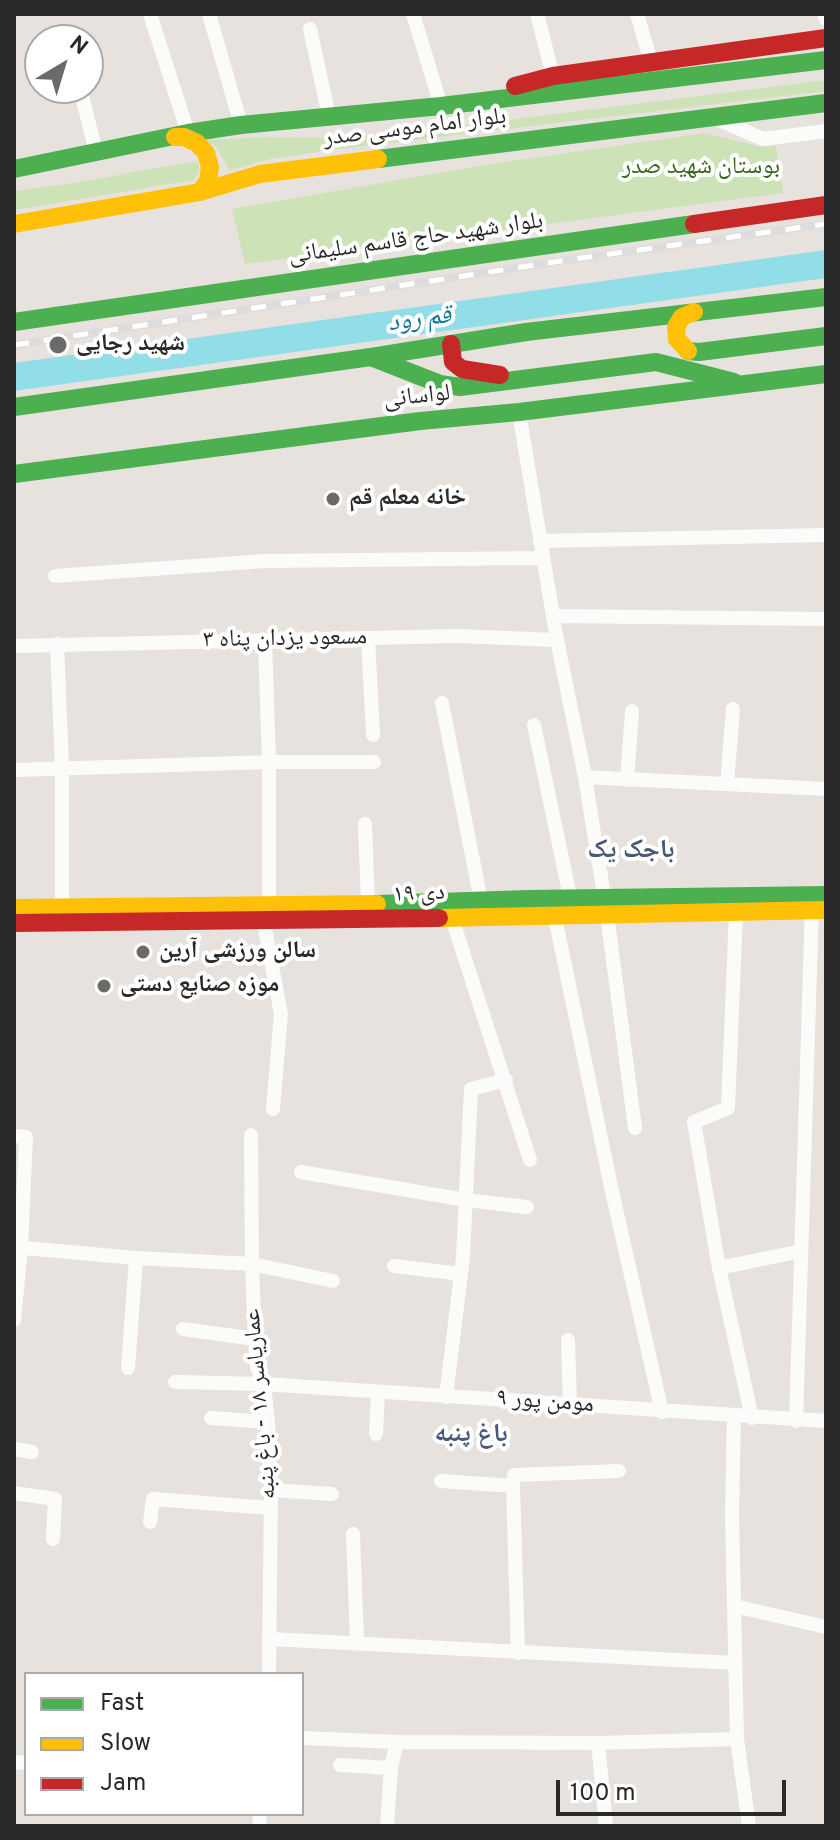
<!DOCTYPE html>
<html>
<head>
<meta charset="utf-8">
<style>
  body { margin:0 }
  #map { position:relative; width:840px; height:1840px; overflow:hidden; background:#e7e2de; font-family:Overpass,sans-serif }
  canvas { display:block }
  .frame { position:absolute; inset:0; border:16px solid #292929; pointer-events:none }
  .legend { position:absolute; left:24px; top:1672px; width:280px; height:144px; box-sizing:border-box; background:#fff; border:2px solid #a9a9a9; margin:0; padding:10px 14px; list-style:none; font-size:24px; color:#292929 }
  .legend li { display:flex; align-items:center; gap:16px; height:40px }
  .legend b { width:40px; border:2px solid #a9a9a9 }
  .north { position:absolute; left:24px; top:24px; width:80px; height:80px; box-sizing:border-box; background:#fff; border:2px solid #a9a9a9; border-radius:50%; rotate:38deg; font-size:22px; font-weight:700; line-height:32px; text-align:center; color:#292929 }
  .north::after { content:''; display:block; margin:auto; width:28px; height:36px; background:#6c6a68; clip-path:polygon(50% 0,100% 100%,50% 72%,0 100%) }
  .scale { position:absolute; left:556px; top:1780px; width:230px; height:36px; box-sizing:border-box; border:4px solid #292929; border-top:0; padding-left:10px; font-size:24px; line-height:28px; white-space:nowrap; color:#292929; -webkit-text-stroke:6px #fff; paint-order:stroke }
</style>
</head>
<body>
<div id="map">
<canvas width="840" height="1840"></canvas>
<div class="frame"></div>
<ul class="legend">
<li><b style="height:10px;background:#4caf50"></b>Fast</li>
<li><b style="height:10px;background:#ffc107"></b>Slow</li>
<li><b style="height:10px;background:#c62828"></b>Jam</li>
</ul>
<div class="north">N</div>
<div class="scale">100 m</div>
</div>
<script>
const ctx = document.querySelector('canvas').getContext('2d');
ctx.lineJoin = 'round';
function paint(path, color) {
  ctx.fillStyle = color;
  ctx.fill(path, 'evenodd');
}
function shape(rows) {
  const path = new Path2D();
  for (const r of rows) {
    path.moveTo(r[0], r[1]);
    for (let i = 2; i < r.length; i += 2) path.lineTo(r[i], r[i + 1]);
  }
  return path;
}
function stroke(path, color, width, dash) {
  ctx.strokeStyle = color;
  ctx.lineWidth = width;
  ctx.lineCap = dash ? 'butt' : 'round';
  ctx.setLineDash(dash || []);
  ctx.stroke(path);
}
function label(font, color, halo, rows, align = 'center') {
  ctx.font = font + ' Overpass,"Noto Naskh Arabic",sans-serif';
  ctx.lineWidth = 8;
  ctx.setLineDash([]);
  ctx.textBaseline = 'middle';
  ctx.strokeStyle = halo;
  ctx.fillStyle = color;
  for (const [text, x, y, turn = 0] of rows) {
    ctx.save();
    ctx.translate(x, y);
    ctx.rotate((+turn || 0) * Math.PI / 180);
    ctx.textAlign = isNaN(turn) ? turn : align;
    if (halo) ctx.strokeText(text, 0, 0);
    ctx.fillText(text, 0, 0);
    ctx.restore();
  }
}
const green = shape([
  [826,80,826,91,339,149,270,159,230,170,216,147,206,140,268,137,341,138,436,129],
  [705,133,761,147,776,146,783,193,245,264,232,209,490,164],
  [196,161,199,164,199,172,193,180,14,210,14,191,80,182]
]);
const river = shape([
  [14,377,826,264]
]);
const street = shape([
  [150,14,188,133],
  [209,14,241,125],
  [413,14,441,106],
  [537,14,553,76],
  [637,14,651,62],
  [824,14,826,19],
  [310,29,329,116],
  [80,88,96,152],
  [715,118,763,139,826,131],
  [519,412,557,640,585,777,607,914,635,1128],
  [540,541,826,535],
  [55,576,265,561,543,558],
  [553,616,826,619],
  [368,638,373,735],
  [265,641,269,762,269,904],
  [57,644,62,768,62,907],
  [14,646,458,636,557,640],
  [442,703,482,906],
  [534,725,572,906],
  [14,770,269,762,374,762],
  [585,777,826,789],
  [627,780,632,711],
  [727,784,733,709],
  [365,824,368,904],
  [553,908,613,1196,662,1412],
  [449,909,530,1160],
  [736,912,728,1108,694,1122,719,1268,752,1418],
  [262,913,281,1014,273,1109],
  [251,1135,252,1264,255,1339,257,1367,264,1384,268,1422,271,1490,269,1674],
  [14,1136,26,1137,21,1248,14,1320],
  [301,1172,466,1200,527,1207],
  [14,1247,136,1258,252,1264,333,1281],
  [394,1266,461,1274],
  [719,1268,801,1251],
  [183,1329,255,1339],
  [568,1340,570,1405],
  [128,1368,136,1258],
  [175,1382,264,1384,826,1421],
  [446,1397,463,1257,471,1089,506,1080],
  [734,1417,732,1514,737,1739,749,1826],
  [211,1418,268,1422],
  [796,1421,812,904],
  [376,1434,378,1392],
  [14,1449,32,1452],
  [441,1481,513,1486,514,1475,619,1471],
  [513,1486,518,1653],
  [271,1490,332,1494],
  [14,1493,55,1499,53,1539],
  [150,1522,153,1499,270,1508],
  [353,1534,357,1642],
  [734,1606,826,1627],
  [270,1639,735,1663],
  [302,1738,397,1742,598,1743,737,1739],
  [598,1743,606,1826],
  [14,1762,26,1763],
  [340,1765,391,1768],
  [259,1826,260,1814],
  [387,1826,391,1768,397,1742]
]);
const fast = shape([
  [378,159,826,103],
  [14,169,188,133,241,125,441,106,826,60],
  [14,322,694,224],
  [688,351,699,352,826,336],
  [371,357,440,384,460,387,656,362,734,382],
  [14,407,371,357,526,332,826,297],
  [14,474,420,421,519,412,826,374],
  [377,904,528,899,826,895]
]);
const slow = shape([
  [175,137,184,137,197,143,206,153,210,167,208,181,200,192],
  [14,224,200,192,260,174,378,159],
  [688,351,677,339,676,327,682,317,694,312],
  [14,908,377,904],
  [439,918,826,910]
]);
const jam = shape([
  [515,86,553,76,826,38],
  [694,224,826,205],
  [451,344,453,362,462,369,500,375],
  [14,923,439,918]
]);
const rail = shape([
  [14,345,574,259,826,224]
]);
const markers = [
  [58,345,10,"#6c6a68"],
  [333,499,8,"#6c6a68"],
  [143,952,8,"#6c6a68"],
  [104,986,8,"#6c6a68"]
];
const streetNames = [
  ["بلوار امام موسی صدر",415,129,-7],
  ["بلوار شهید حاج قاسم سلیمانی",416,240,-8],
  ["لواسانی",417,398,-6],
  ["۳ مسعود یزدان پناه",285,640,-1],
  ["۱۹ دی",419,895,-3],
  ["مومن پور ۹",545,1403,4],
  ["عماریاسر ۱۸ - باغ پنبه",262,1404,-95]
];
const parkNames = [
  ["بوستان شهید صدر",701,168]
];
const poiNames = [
  ["شهید رجایی",76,345],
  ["خانه معلم قم",349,499],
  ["سالن ورزشی آرین",159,952],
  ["موزه صنایع دستی",120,986]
];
const waterNames = [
  ["قم رود",420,321,-8]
];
const neighbourhoodNames = [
  ["باجک یک",631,852],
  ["باغ پنبه",471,1436]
];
paint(green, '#cee2b7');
stroke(river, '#92dee8', 28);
stroke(street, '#fbfbfa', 14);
stroke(fast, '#4caf50', 18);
stroke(slow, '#ffc107', 18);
stroke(jam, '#c62828', 18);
stroke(rail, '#ddddde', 8);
stroke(rail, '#fff', 5, [15]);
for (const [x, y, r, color] of markers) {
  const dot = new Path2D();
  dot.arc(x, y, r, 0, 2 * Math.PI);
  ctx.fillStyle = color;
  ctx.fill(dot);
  stroke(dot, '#fff', 3);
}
label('24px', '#292929', '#fff', streetNames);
label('24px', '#33641a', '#fff', parkNames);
label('bold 24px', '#292929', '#fff', poiNames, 'left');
label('italic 26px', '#0e7a97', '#fff', waterNames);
label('bold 26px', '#4a5878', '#fff', neighbourhoodNames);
</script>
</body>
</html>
